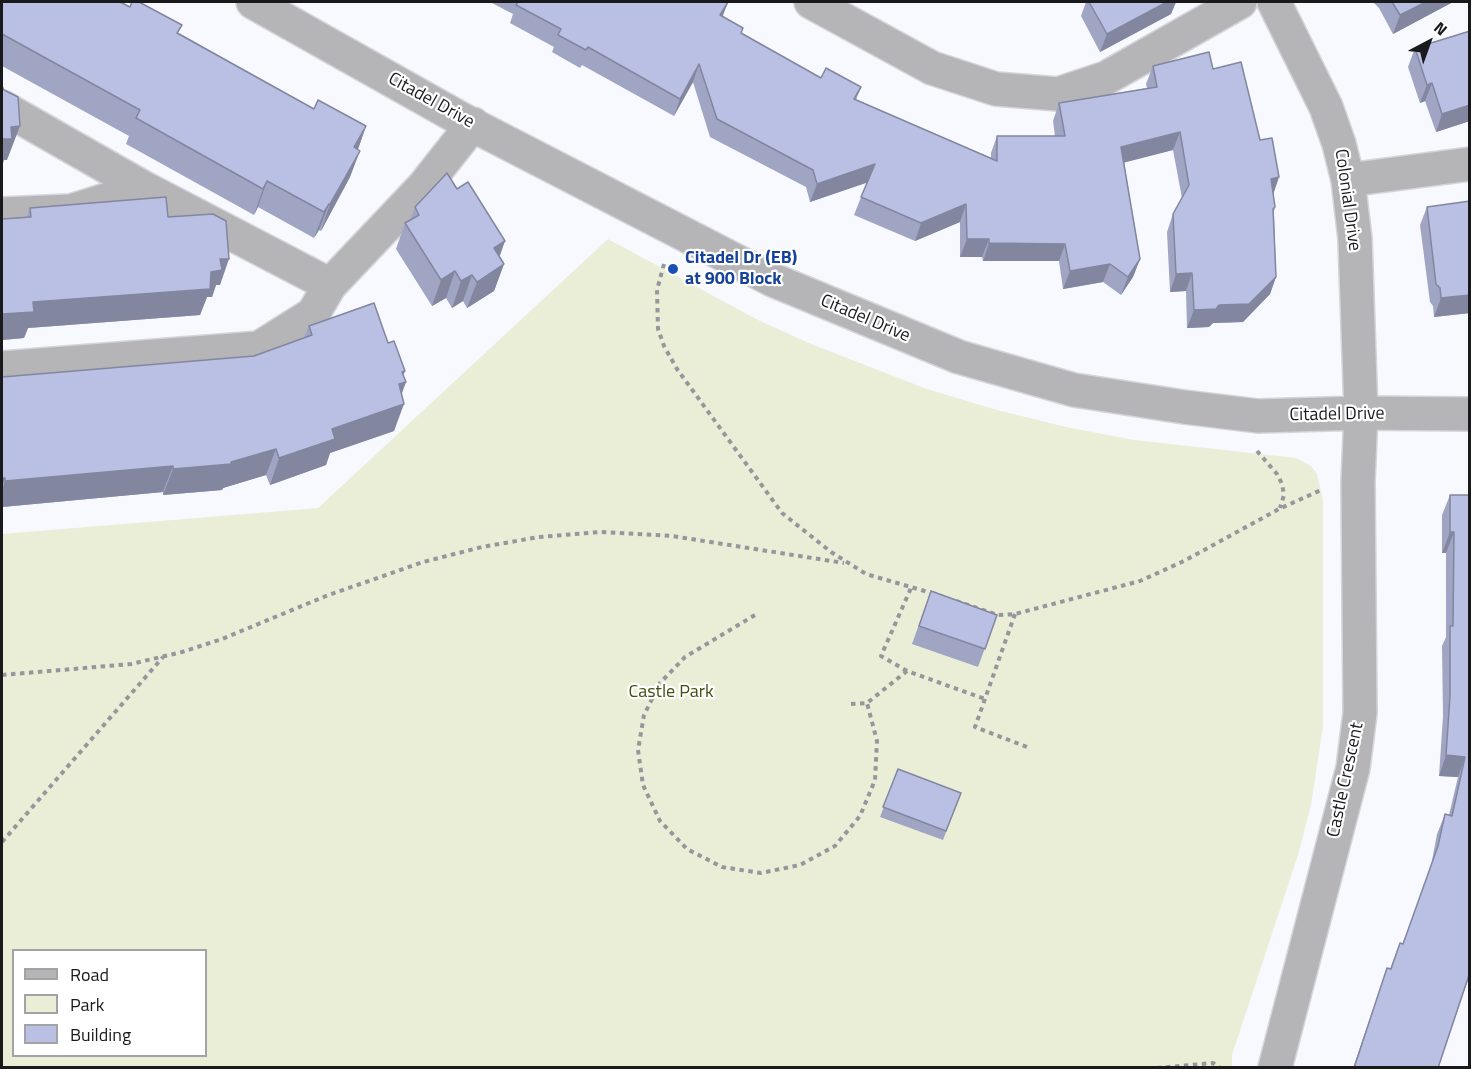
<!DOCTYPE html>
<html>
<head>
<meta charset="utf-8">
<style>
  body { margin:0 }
  #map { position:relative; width:1471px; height:1069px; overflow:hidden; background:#f7f9ff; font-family:"Titillium Web",sans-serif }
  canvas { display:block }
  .frame { position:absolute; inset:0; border:3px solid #1a1a1d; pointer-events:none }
  .legend { position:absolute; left:12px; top:949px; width:195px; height:108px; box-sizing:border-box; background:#fff; border:2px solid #a3a3a5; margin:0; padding:8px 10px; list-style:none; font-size:18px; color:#1a1a1d }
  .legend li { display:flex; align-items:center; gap:12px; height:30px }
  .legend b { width:30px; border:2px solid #a3a3a5 }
  .north { position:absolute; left:1399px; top:12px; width:60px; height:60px; -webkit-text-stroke:4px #fff; paint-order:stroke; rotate:41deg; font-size:16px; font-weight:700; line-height:24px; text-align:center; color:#1a1a1d }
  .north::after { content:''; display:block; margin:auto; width:21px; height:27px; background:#1a1a1d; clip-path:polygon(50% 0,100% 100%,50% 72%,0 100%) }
</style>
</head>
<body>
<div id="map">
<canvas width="1471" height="1069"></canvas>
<div class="frame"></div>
<ul class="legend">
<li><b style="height:8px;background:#b5b5b8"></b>Road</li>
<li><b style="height:16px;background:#eaeed7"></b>Park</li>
<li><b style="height:16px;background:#b9c0e3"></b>Building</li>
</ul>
<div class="north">N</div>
</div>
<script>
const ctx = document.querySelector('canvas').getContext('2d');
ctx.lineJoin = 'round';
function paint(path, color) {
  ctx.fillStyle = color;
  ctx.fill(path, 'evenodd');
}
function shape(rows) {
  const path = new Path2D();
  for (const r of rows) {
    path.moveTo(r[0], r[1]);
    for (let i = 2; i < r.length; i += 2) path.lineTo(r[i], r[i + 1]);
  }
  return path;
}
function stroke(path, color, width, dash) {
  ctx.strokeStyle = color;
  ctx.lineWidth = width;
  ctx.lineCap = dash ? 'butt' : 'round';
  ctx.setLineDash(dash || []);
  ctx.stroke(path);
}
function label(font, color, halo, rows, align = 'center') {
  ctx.font = font + ' "Titillium Web",sans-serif';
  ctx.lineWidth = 4.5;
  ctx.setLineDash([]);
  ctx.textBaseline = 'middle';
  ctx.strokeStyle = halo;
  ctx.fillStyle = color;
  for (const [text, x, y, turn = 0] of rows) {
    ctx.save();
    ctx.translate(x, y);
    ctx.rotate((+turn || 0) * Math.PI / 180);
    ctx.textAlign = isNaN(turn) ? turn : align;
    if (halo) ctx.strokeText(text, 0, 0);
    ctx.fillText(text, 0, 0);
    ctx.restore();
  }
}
const green = shape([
  [608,239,758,320,811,344,927,389,997,410,1066,427,1134,440,1296,458,1311,466,1317,474,1323,500,1323,727,1311,805,1298,855,1232,1055,1232,1067,2,1068,2,534,318,508],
  [14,950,206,950,206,1056,14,1056]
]);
const path = shape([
  [664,264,657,290,658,329,664,346,677,369,782,513,831,552,866,574,935,594],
  [1257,451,1277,474,1282,484,1284,495,1280,508],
  [956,601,998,615,1015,614,1140,581,1184,561,1279,509,1321,490],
  [1015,614,975,727,1027,747],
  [755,615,685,657,660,683,644,715,638,750,643,785,660,821,687,849,722,867,761,873,800,865,835,846,860,816,875,780,877,741,867,703],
  [907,671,881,656,911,588],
  [2,675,131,664,182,652,222,639,326,596,423,562,482,547,539,537,600,532,672,536,844,563],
  [851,704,867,703,907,671,985,699],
  [2,842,163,657],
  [1157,1068,1213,1063,1220,1068]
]);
const minor = shape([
  [253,2,461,119,773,280,959,357,1074,390,1184,407,1258,416,1361,413,1470,414],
  [811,2,932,68,996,89,1058,94,1106,78,1240,2],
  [1274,2,1326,107,1339,144,1348,180,1355,239,1361,413,1358,482,1360,713,1353,768,1275,1068],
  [2,107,144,188,330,285,424,186,473,124],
  [1348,180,1470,164],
  [2,214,71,211,144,188],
  [2,368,259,348,313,314,330,285]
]);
const wall = shape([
  [2,2,179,33,314,109,366,126,358,149,350,177,321,231,319,230,314,238,258,207,254,215,126,144,129,136,2,66],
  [490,2,728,2,722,16,743,28,741,33,821,78,861,87,856,100,991,158,991,153,997,136,1055,136,1053,121,1059,103,1147,88,1146,84,1153,66,1213,69,1260,140,1279,177,1273,193,1275,207,1274,212,1276,277,1270,294,1243,322,1213,323,1209,327,1187,328,1186,291,1170,292,1167,232,1173,214,1182,198,1173,150,1124,162,1140,259,1133,277,1121,295,1103,282,1063,289,1059,261,983,261,982,257,960,257,960,222,915,241,854,215,867,182,810,202,806,187,710,137,693,82,674,116,582,65,580,68,552,52,554,47,510,23,513,14],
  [1086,2,1176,2,1171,14,1100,52,1081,16],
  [1373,2,1453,2,1393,34,1379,8],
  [1470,31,1470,121,1436,132,1425,101,1420,103,1408,67,1415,48],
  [1470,201,1470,313,1434,317,1433,306,1430,302,1420,225,1427,207],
  [415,207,500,257,504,264,494,291,467,308,463,301,452,308,446,298,432,306,396,249,405,223,410,220],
  [30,208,168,217,220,285,216,285,212,297,207,297,200,315,28,328,24,338,2,340,2,219,26,218],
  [309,326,388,343,405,371,403,375,406,382,401,394,394,431,330,453,326,465,270,485,266,475,223,488,222,490,163,495,163,492,2,507,2,377,254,356,304,338],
  [1470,478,1470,974,1438,1068,1353,1068,1387,968,1390,969,1400,943,1403,944,1431,866,1437,834,1445,814,1449,815,1458,777,1439,776,1443,716,1442,646,1446,637,1446,553,1442,553,1442,515,1450,495,1469,495],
  [931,591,997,615,978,667,912,644],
  [898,769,961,793,943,840,880,817]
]);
const shadedWall = shape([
  [728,2,722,18,720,15],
  [1167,2,1176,2,1171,14,1100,52,1107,34],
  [1426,2,1453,2,1393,34,1400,15],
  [699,64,693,82,674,116,680,99],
  [1432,83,1425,101,1420,103,1427,85],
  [1470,105,1470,121,1436,132,1442,114],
  [20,126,7,160,4,160,2,167,2,139,11,127],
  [366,126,357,152,354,147],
  [1180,132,1173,150,1115,165,1121,147],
  [360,151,350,177,321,231,330,204],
  [875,164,869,182,810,202,817,184],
  [1279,177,1273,195,1271,179],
  [267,181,258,207,254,215,263,189],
  [329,204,319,230,314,238,324,212],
  [966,204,960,222,915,241,921,223],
  [967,239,989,239,982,257,960,257],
  [505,241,496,267,494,248],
  [989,243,1065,244,1059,261,983,261],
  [220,259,229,259,220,285,216,285,212,297,207,297,200,315,28,328,24,338,2,340,2,314,33,302,211,272],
  [1140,259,1133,277,1121,295,1128,277],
  [504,264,494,291,467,308,477,282],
  [1110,264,1103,282,1063,289,1070,271],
  [455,271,446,298,432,306,441,280],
  [1192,273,1186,291,1170,292,1176,274],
  [472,275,463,301,452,308,461,281],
  [1276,277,1270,294,1243,322,1213,323,1209,327,1187,328,1194,310,1219,305],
  [1470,295,1470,313,1434,317,1441,298],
  [405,371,400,384,406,382,397,407,404,404,394,431,330,453,326,465,270,485,279,458,332,429],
  [276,449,266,475,223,488,222,490,163,495,173,469,231,462],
  [173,466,163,492,2,507,2,491,5,481],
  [2,478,5,478,2,488],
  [1450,532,1454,532,1446,553,1442,553],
  [1446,755,1465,757,1458,777,1439,776]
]);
const building = shape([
  [2,2,120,2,130,7,132,2,139,2,182,25,177,33,314,109,318,100,366,126,354,147,360,151,330,204,329,204,324,212,267,181,263,189,136,118,140,110,2,34,2,2],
  [518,2,728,2,720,15,743,28,741,33,821,78,826,68,861,87,854,99,997,161,997,136,1065,136,1059,103,1157,87,1153,66,1209,52,1213,69,1241,62,1260,140,1272,138,1279,177,1271,179,1275,207,1273,209,1276,277,1249,304,1219,305,1216,309,1194,310,1192,273,1176,274,1173,214,1189,185,1180,132,1121,147,1140,259,1128,277,1110,264,1070,271,1065,244,989,243,989,239,967,239,966,204,921,223,861,197,875,164,817,184,813,170,717,119,699,64,680,99,588,47,586,50,558,35,561,29,516,5,518,2],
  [1089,2,1167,2,1107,34,1089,2],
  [1392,2,1426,2,1400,15,1392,2],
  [1470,31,1470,105,1442,114,1432,83,1427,85,1415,48,1470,31],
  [2,86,4,90,18,97,20,126,11,127,12,139,2,139,2,86],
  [447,173,457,189,468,182,505,241,494,248,504,264,477,282,472,275,461,281,455,271,441,280,405,223,419,215,415,207,447,173],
  [166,197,168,217,213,214,226,221,229,259,220,259,222,270,211,272,210,289,33,302,34,312,2,314,2,219,31,217,30,208,166,197],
  [1470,201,1470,295,1441,298,1440,288,1436,284,1427,207,1470,201],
  [374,303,388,343,394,341,405,371,402,372,406,382,399,384,404,404,332,429,335,439,279,458,276,449,231,462,231,464,173,469,173,466,5,481,5,478,2,478,2,377,254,356,312,335,309,326,374,303],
  [1450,495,1470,495,1470,972,1438,1068,1354,1068,1387,968,1391,969,1400,943,1403,944,1438,846,1445,814,1452,816,1465,757,1446,755,1450,696,1450,626,1453,626,1454,532,1450,532,1450,495],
  [931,591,997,615,985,649,919,626,931,591],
  [898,769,961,793,946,831,883,807,898,769]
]);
const markers = [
  [673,269,6,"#1a4fb4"]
];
const streetNames = [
  ["Citadel Drive",431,101,29],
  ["Colonial Drive",1347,200,82],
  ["Citadel Drive",865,319,23],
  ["Citadel Drive",1337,415,-1],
  ["Castle Crescent",1346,780,-78]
];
const transitNames = [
  ["Citadel Dr (EB)",685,259],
  ["at 900 Block",685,280]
];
const parkNames = [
  ["Castle Park",671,693]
];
paint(green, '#eaeed7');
stroke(minor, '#d4d5db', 36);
stroke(path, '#96979c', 4, [4.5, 4.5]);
stroke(minor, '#b5b5b8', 33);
paint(wall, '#9fa5c3');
paint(shadedWall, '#82869f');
paint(building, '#b9c0e3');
stroke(building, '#82869f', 1.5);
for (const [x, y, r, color] of markers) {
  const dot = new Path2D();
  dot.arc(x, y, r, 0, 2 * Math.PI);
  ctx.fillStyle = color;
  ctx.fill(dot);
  stroke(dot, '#fff', 2);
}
label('18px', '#1a1a1d', '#fff', streetNames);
label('bold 18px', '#164399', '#fff', transitNames, 'left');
label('18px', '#464d11', '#fff', parkNames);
</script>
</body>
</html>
